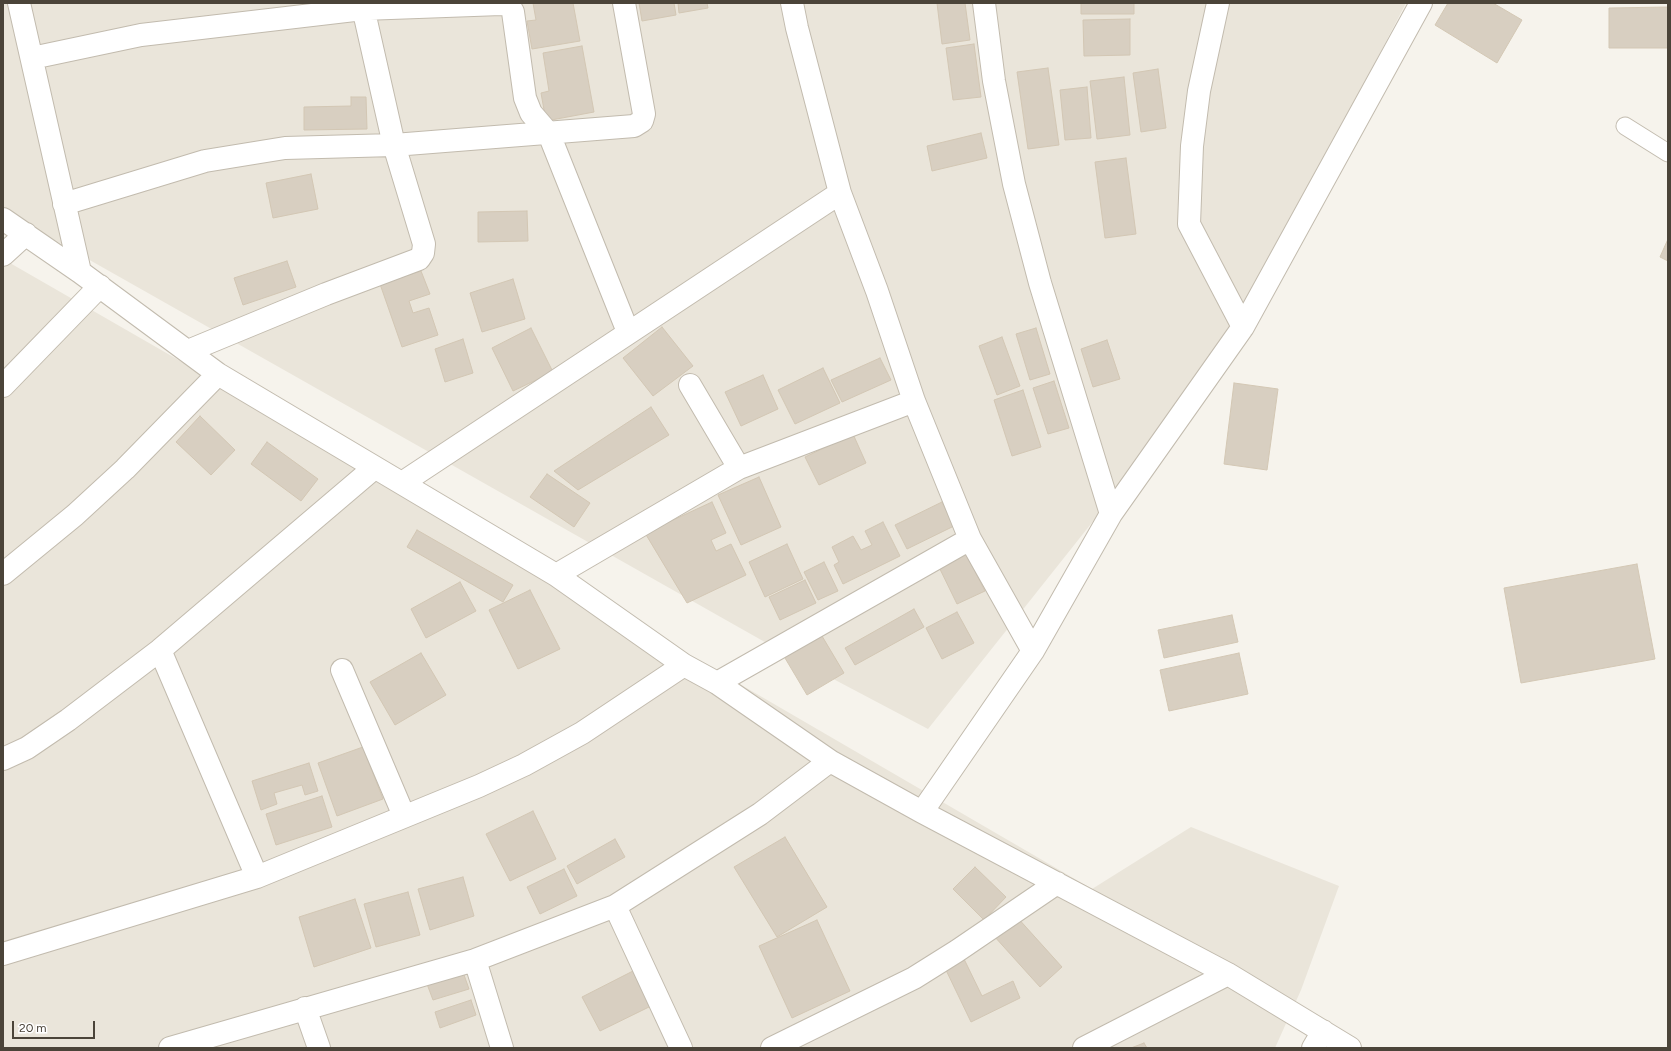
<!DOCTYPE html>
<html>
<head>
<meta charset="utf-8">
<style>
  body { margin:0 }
  #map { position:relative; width:1671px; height:1051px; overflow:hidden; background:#f6f3ec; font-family:Figtree,sans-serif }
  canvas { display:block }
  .frame { position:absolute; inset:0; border:4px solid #4b4439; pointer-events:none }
  .scale { position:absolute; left:12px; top:1021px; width:83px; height:18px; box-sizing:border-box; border:2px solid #4b4439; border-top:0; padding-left:5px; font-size:12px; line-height:14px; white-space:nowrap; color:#4b4439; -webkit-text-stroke:3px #fff; paint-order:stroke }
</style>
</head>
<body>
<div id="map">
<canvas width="1671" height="1051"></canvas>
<div class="frame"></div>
<div class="scale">20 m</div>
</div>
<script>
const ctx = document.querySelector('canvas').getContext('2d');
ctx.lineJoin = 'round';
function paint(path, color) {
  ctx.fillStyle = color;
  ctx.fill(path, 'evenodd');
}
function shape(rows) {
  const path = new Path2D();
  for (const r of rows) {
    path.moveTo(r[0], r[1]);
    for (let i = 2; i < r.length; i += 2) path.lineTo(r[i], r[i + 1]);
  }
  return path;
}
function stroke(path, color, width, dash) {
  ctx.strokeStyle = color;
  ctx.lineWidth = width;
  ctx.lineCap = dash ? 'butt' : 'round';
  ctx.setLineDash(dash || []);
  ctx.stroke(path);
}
const residential = shape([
  [3,3,1406,3,1250,303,1210,374,928,729,786,654,3,211],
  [3,259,554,576,1092,889,1191,827,1339,886,1301,990,1275,1048,3,1048]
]);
const building = shape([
  [533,3,573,3,580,41,532,49,527,21,536,20,533,3],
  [639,3,674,3,676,15,642,21,639,3],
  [678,3,707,3,708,8,679,13,678,3],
  [937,3,965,3,970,40,942,44,937,3],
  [1081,3,1134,3,1134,14,1081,14,1081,3],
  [1448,3,1493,3,1522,20,1497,63,1435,25,1448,3],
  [1668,7,1668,48,1609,48,1609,8,1668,7],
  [1130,19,1130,55,1084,56,1083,20,1130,19],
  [974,44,981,97,953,100,946,48,974,44],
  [582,46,594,112,546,121,541,93,549,91,543,53,582,46],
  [1048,68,1059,145,1028,149,1017,72,1048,68],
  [1158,69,1166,128,1141,132,1133,73,1158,69],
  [1124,77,1130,135,1097,139,1090,81,1124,77],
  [1087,87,1091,138,1065,140,1060,90,1087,87],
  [351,97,366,97,367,129,304,130,304,107,351,106,351,97],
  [981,133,987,158,932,171,927,146,981,133],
  [1126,158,1136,234,1105,238,1095,162,1126,158],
  [311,174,318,209,273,218,266,183,311,174],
  [527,211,528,241,478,242,478,212,527,211],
  [1668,239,1668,261,1660,257,1668,239],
  [287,261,296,287,243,305,234,278,287,261],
  [421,271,430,294,409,301,413,313,429,308,438,335,402,347,380,284,421,271],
  [513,279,525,319,482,332,470,293,513,279],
  [662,327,693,366,653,396,623,358,662,327],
  [531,328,553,372,513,391,492,348,531,328],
  [1036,328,1050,374,1030,380,1016,334,1036,328],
  [1002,337,1020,386,997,395,979,346,1002,337],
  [463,339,473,373,445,382,435,349,463,339],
  [1107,340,1120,379,1093,387,1081,349,1107,340],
  [880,358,891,380,842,402,831,380,880,358],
  [823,368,840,403,795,424,778,390,823,368],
  [763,375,778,409,741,426,725,392,763,375],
  [1054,381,1069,428,1048,434,1033,388,1054,381],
  [1234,383,1278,389,1267,470,1224,464,1234,383],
  [1023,390,1041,447,1012,456,994,400,1023,390],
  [651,407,669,435,578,490,554,471,651,407],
  [200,416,235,450,211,475,176,442,200,416],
  [853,434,866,463,819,485,805,457,853,434],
  [267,442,318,479,301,501,251,464,267,442],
  [547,474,590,503,574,527,530,497,547,474],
  [759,477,781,527,741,545,718,495,759,477],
  [712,502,726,533,711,540,716,551,731,544,746,575,687,603,645,533,712,502],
  [942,502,954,526,907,549,895,525,942,502],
  [883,522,900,556,843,584,834,565,839,562,832,547,853,536,861,550,872,545,865,531,883,522],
  [417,530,513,585,503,602,407,547,417,530],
  [787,544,803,579,765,597,749,562,787,544],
  [964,550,985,591,957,604,937,563,964,550],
  [824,562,838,591,818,600,804,572,824,562],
  [1637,564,1655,659,1521,683,1504,588,1637,564],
  [805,580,816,603,780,620,769,597,805,580],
  [460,582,476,611,426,638,411,609,460,582],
  [530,590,560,649,518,669,489,610,530,590],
  [914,609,924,627,855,665,845,648,914,609],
  [957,612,974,643,942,659,926,628,957,612],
  [1232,615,1238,642,1164,658,1158,630,1232,615],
  [819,631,844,673,807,695,782,653,819,631],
  [421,653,446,695,395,725,370,682,421,653],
  [1239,653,1248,694,1169,711,1160,670,1239,653],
  [363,747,383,799,337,816,318,763,363,747],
  [309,763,318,791,305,795,302,785,274,793,277,804,261,810,252,781,309,763],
  [322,796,332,827,276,845,266,814,322,796],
  [533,811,556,859,510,881,486,834,533,811],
  [785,837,827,907,777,937,734,867,785,837],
  [615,839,625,857,577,884,567,866,615,839],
  [975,867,1006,897,984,920,953,889,975,867],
  [564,869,577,896,540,914,527,887,564,869],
  [463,877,474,916,430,930,418,889,463,877],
  [408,892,420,935,376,947,364,904,408,892],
  [355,899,371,948,314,967,299,917,355,899],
  [1016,916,1062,967,1040,987,994,936,1016,916],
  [817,920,850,991,792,1018,759,946,817,920],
  [964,959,982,996,1013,981,1020,998,971,1022,945,968,964,959],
  [633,971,651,1006,600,1031,582,997,633,971],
  [463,972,469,989,433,1000,427,984,463,972],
  [471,1000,476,1015,440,1028,435,1012,471,1000],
  [1144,1043,1147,1048,1131,1048,1144,1043]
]);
const service = shape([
  [1625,126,1668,153]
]);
const minor = shape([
  [19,3,80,272],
  [792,3,797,28,840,193,877,291,914,401,970,539,1033,651],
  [984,3,994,81,1014,184,1040,283,1111,514],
  [1218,3,1199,91,1192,146,1189,224,1243,327],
  [32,58,141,35,363,9,501,4,509,5,513,12,525,98,531,113,549,134,628,332],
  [64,204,205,161,285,148,394,145,634,126,642,121,644,114,624,3],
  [3,219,80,272,218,374,556,575,684,665,717,683,830,761,922,812,1228,974,1350,1048],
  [3,255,26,234],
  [188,351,326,294,419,259,423,253,424,244,394,145,362,3],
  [690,385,739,468],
  [3,386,100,286],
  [402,483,840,193],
  [3,574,75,515,125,469,218,374],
  [556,575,739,468,914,401],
  [160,650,257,877],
  [342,670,404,816],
  [717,683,970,539],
  [3,759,27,748,68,720,160,650,374,468],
  [922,812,1033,651,1111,514,1243,327,1421,3],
  [615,906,681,1048],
  [3,954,257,877,479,786,524,765,582,733,684,665],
  [475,960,502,1048],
  [305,1008,319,1048],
  [170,1048,475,960,615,906,760,814,830,761],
  [772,1048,914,978,957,951,1057,883],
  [1084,1048,1228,974],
  [1313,1048,1323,1031]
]);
paint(residential, '#eae5da');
paint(building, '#d8cfc1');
stroke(building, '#d3c7b4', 1);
stroke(service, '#c2bbae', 19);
stroke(minor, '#c2bbae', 24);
stroke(service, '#fff', 17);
stroke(minor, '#fff', 22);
</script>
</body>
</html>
